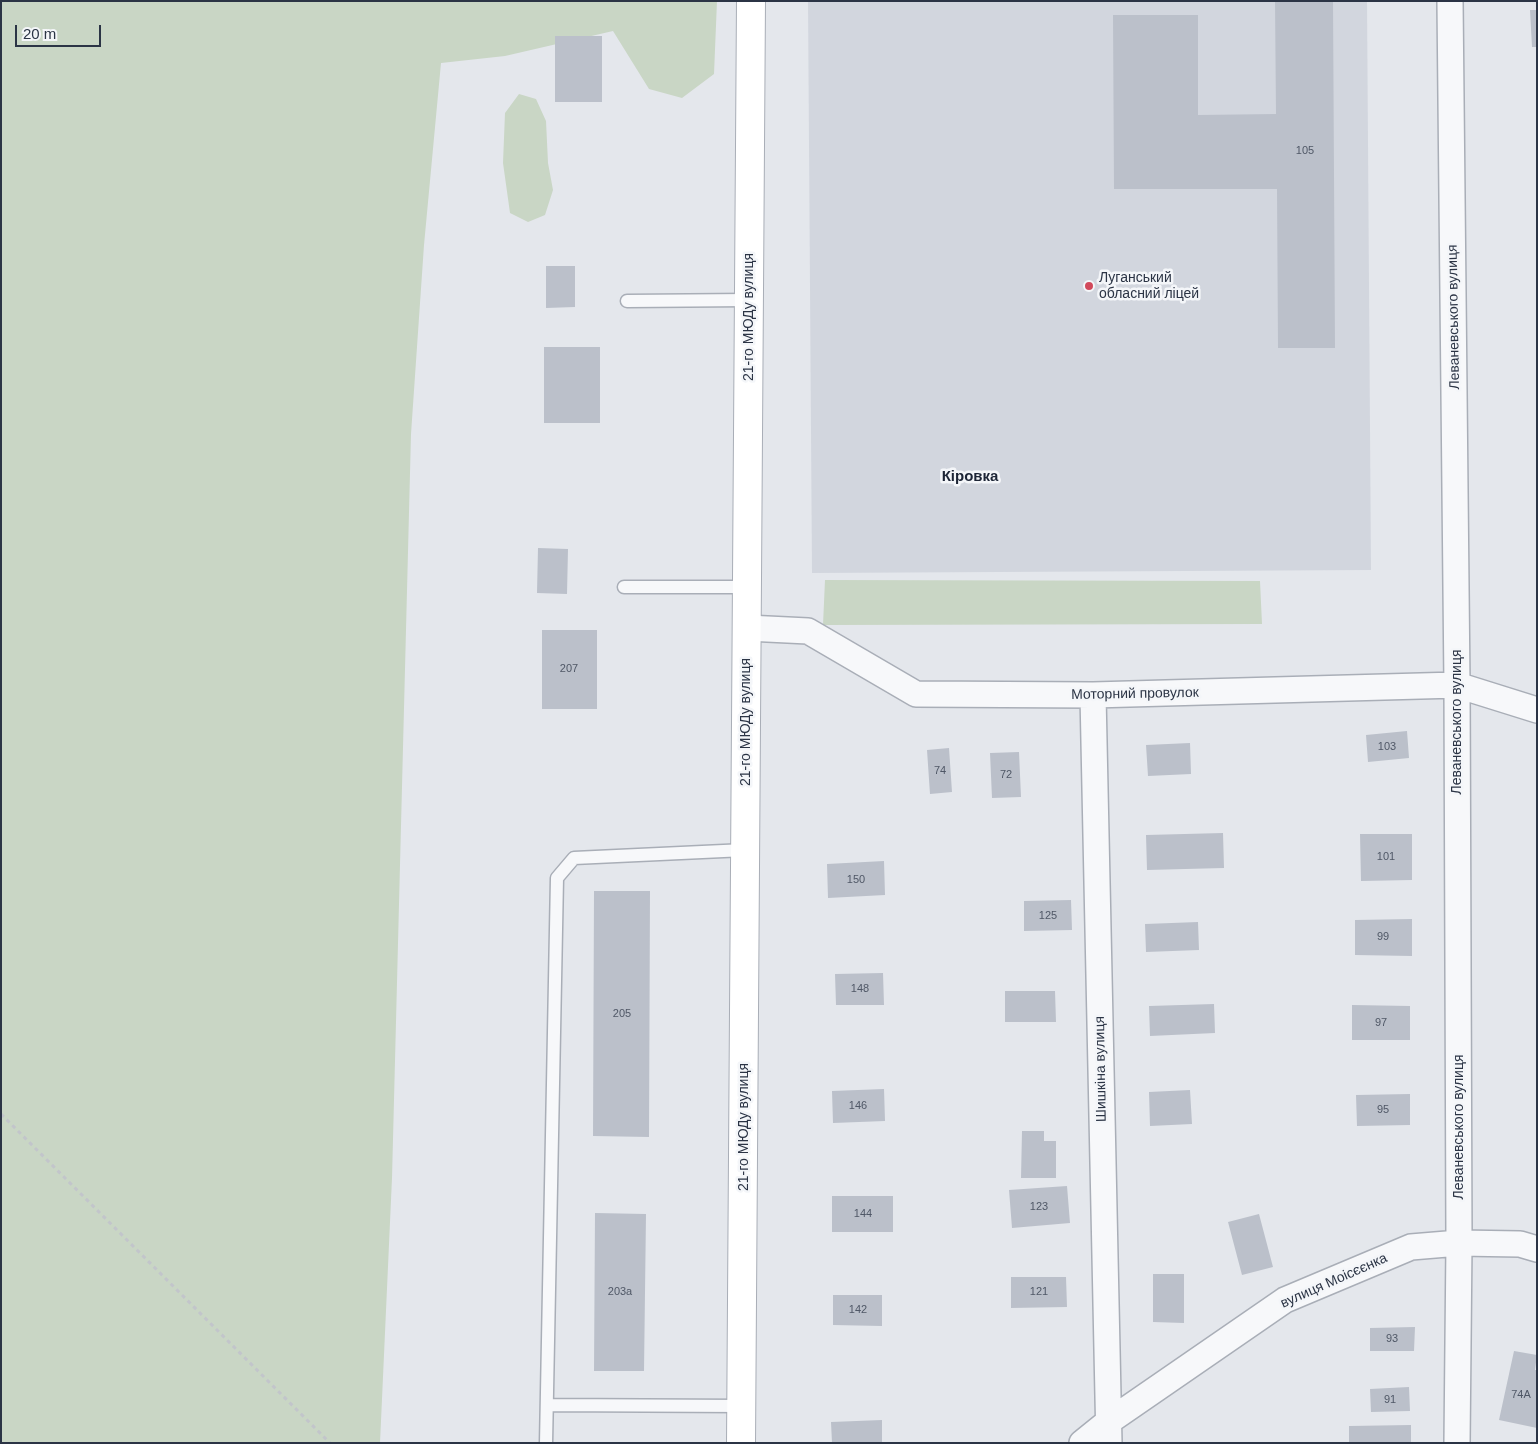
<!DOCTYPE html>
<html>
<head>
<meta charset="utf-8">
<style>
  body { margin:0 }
  #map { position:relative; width:1538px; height:1444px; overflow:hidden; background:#e4e7ec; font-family:Arial,sans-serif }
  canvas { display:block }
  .frame { position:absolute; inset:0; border:2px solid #2b3445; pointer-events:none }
  .scale { position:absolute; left:15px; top:25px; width:86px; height:22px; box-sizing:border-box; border:2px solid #2b3445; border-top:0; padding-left:6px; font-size:15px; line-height:18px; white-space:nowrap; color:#2b3445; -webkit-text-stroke:4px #f4f6f9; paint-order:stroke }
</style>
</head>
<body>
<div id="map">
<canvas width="1538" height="1444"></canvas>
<div class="frame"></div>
<div class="scale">20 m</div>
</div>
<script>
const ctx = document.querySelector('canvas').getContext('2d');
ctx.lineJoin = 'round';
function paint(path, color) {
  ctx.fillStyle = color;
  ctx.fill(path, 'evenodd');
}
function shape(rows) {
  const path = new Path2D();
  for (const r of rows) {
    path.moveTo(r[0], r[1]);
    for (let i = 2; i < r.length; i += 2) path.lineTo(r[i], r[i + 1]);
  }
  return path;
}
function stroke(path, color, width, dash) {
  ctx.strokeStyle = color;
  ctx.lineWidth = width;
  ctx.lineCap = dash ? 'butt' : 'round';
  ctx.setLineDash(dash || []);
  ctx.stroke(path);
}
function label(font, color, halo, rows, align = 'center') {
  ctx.font = font + ' Arial,sans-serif';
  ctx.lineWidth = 5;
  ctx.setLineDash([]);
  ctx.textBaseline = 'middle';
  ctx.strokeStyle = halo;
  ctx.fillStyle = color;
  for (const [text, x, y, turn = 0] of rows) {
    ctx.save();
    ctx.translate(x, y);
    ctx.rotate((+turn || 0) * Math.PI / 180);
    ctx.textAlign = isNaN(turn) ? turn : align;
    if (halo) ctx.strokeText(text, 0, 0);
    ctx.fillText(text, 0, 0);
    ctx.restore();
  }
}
const built = shape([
  [808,1,1367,1,1371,570,812,573]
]);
const green = shape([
  [1,1,717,1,714,74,682,98,649,89,613,31,505,56,441,63,424,245,411,434,392,1178,380,1443,1,1443],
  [519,94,536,99,546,121,548,163,553,190,545,215,528,222,510,213,503,163,505,113],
  [825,580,1260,581,1262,624,823,625]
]);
const building = shape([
  [1275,1,1333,1,1335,348,1278,348,1277,189,1114,189,1113,15,1198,15,1198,115,1276,114],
  [1530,10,1537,10,1537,47,1532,47],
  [555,36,602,36,602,102,555,102],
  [546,266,575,266,575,307,546,308],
  [544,347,600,347,600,423,544,423],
  [538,548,568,549,567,594,537,593],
  [542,630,597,630,597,709,542,709],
  [1407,731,1409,758,1368,762,1366,735],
  [1190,743,1191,774,1148,776,1146,745],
  [949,748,952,792,930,794,927,750],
  [1019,752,1021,797,992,798,990,753],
  [1223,833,1224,868,1147,870,1146,835],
  [1360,834,1412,834,1412,880,1361,881],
  [884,861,885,895,828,898,827,864],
  [594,891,650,891,649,1137,593,1136],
  [1071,900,1072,930,1024,931,1024,901],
  [1412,919,1412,956,1355,955,1355,920],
  [1198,922,1199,950,1146,952,1145,924],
  [883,973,884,1005,836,1005,835,974],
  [1005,991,1055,991,1056,1022,1005,1022],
  [1214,1004,1215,1033,1150,1036,1149,1006],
  [1352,1005,1410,1006,1410,1040,1352,1040],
  [884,1089,885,1121,833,1123,832,1091],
  [1190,1090,1192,1124,1150,1126,1149,1092],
  [1410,1094,1410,1125,1357,1126,1356,1095],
  [1022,1131,1044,1131,1044,1141,1056,1141,1056,1178,1021,1178],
  [1067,1186,1070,1223,1012,1228,1009,1190],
  [832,1196,893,1196,893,1232,832,1232],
  [595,1213,646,1214,644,1371,594,1371],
  [1259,1214,1273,1267,1242,1275,1228,1222],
  [1153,1274,1184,1274,1184,1323,1153,1322],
  [1011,1277,1066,1277,1067,1307,1011,1308],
  [833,1295,882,1295,882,1326,833,1325],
  [1415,1327,1414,1351,1370,1351,1370,1328],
  [1514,1351,1537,1355,1535,1370,1537,1370,1537,1428,1499,1420],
  [1409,1387,1410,1411,1371,1412,1370,1389],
  [882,1420,882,1443,832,1443,831,1422],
  [1411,1425,1411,1443,1349,1443,1349,1426]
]);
const path = shape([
  [1,1114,330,1443]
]);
const lane = shape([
  [627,301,749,300],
  [624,587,747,587],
  [547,1405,742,1406],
  [546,1443,557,878,574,858,745,850]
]);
const street = shape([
  [1450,1,1457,685,1459,1243,1457,1443],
  [747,628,808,631,916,694,1093,695,1457,685,1537,710],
  [1093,695,1109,1443],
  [1082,1443,1108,1422,1285,1300,1411,1247,1459,1243,1520,1244,1537,1249]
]);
const secondary = shape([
  [741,1443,751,1]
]);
const markers = [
  [1089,286,5,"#d1495b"]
];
const numberNames = [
  ["105",1305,151],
  ["207",569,669],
  ["103",1387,747],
  ["74",940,771],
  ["72",1006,775],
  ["101",1386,857],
  ["150",856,880],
  ["125",1048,916],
  ["99",1383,937],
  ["148",860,989],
  ["205",622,1014],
  ["97",1381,1023],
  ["146",858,1106],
  ["95",1383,1110],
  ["123",1039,1207],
  ["144",863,1214],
  ["203а",620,1292],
  ["121",1039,1292],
  ["142",858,1310],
  ["93",1392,1339],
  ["74А",1521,1395],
  ["91",1390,1400]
];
const poiNames = [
  ["Луганський",1099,278],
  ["обласний ліцей",1099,294]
];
const streetNames = [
  ["21-го МЮДу вулиця",749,317,-90],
  ["Леваневського вулиця",1454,317,-91],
  ["Моторний провулок",1135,694,-1],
  ["21-го МЮДу вулиця",746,722,-90],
  ["Леваневського вулиця",1457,722,-90],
  ["Шишкіна вулиця",1101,1069,-91],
  ["21-го МЮДу вулиця",744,1127,-90],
  ["Леваневського вулиця",1459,1127,-90],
  ["вулиця Моісєєнка",1334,1281,-24]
];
const neighbourhoodNames = [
  ["Кіровка",970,477]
];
paint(built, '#d2d6de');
paint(green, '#c9d6c5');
paint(building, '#bbc0ca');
stroke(lane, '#a9aeb7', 15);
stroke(street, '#a9aeb7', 28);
stroke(secondary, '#a9aeb7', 30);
stroke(path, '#c2c5cb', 3, [4, 4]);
stroke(lane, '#f7f8fa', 12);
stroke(street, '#f7f8fa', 25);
stroke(secondary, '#fff', 28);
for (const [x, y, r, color] of markers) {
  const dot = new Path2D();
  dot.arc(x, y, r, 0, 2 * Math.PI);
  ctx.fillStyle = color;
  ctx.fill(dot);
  stroke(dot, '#f4f6f9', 2);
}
label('11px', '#4f5766', null, numberNames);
label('14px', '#2b3445', '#f4f6f9', poiNames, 'left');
label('14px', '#2b3445', '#f4f6f9', streetNames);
label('bold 15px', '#1d2536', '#f4f6f9', neighbourhoodNames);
</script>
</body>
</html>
